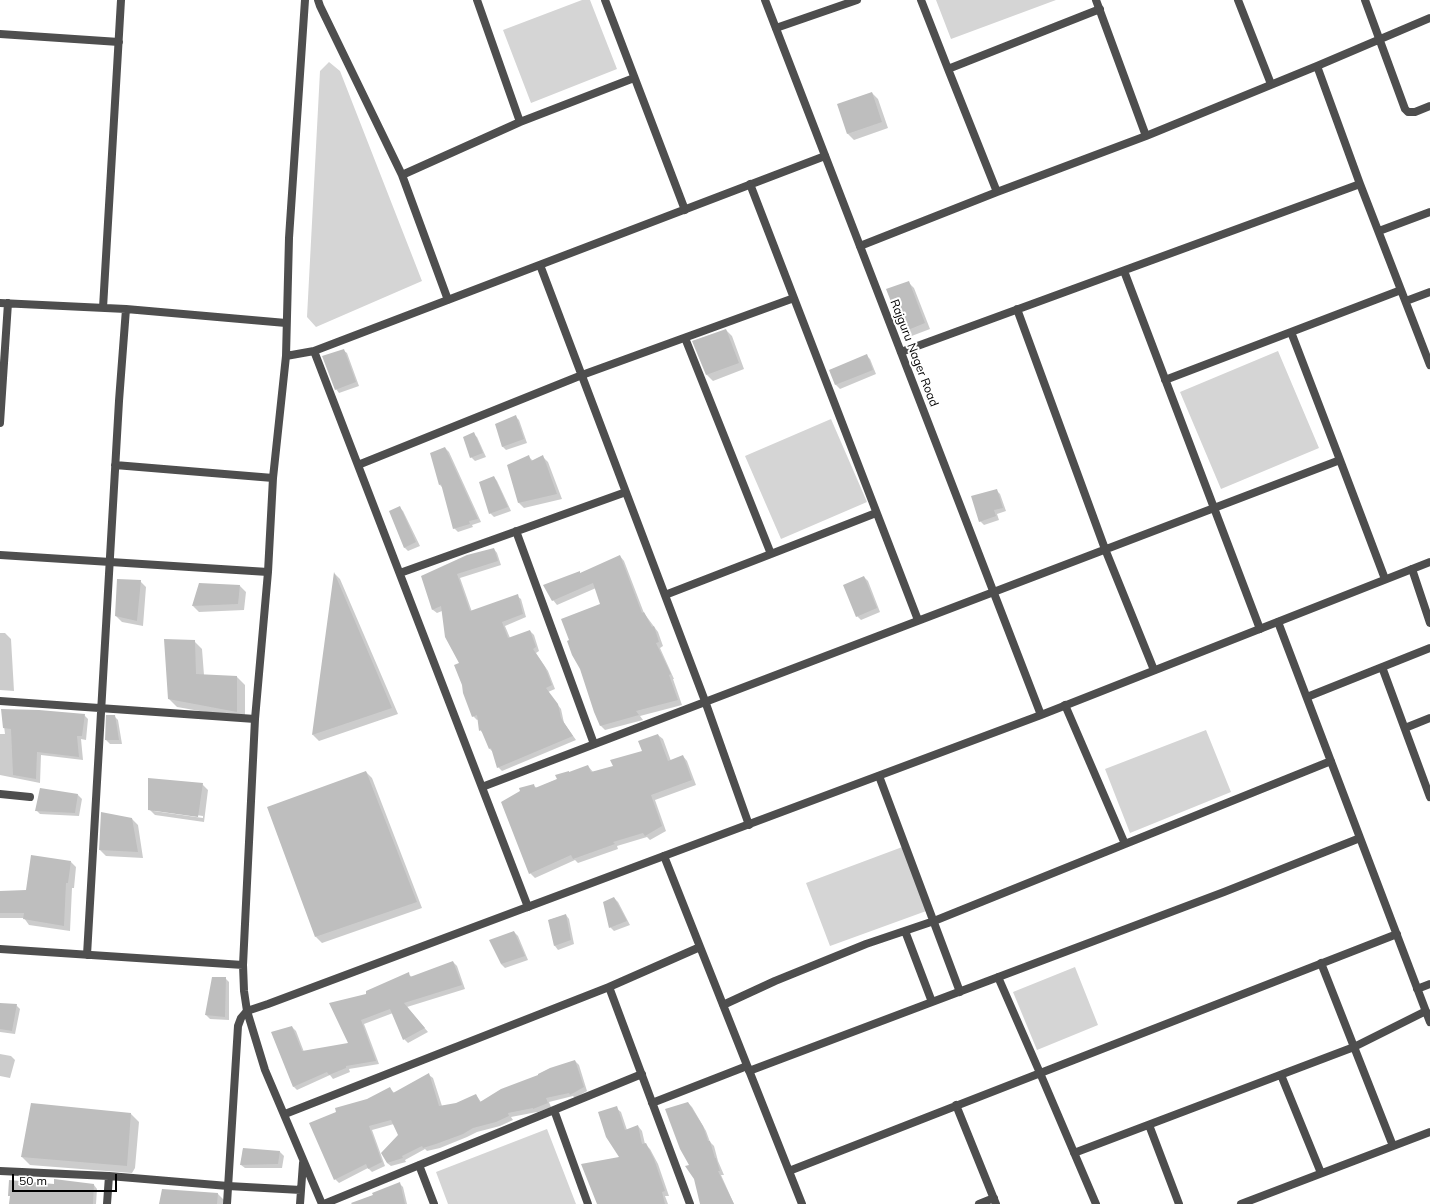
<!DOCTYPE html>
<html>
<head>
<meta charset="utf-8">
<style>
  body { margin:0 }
  #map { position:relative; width:1430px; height:1204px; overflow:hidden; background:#fff; font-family:Mulish,sans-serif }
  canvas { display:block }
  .scale { position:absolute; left:12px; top:1174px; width:105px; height:18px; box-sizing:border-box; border:2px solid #000; border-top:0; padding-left:5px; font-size:12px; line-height:14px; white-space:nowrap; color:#000; -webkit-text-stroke:3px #fff; paint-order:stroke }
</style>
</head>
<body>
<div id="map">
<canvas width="1430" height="1204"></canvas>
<div class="scale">50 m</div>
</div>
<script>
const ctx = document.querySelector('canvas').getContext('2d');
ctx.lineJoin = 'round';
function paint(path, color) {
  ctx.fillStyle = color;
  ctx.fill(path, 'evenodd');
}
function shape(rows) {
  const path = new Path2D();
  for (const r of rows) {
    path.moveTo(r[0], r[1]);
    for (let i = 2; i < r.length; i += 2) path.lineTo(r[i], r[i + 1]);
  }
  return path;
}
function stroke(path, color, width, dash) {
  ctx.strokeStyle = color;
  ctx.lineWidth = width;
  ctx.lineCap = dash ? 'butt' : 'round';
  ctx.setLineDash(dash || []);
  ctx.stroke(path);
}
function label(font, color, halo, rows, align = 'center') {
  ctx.font = font + ' Mulish,sans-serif';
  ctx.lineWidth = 4;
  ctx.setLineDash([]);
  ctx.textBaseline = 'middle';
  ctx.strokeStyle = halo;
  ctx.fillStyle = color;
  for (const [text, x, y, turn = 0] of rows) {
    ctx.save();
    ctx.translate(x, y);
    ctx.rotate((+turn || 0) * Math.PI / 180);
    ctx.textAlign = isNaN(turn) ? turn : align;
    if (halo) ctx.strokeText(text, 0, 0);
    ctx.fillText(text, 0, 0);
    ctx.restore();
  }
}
const green = shape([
  [582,0,590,0,617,69,531,103,503,30],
  [936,0,1056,0,951,39],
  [329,62,340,71,422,281,316,327,307,317,320,71],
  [1278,351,1319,448,1221,489,1180,392],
  [831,419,867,502,781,539,745,456],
  [1206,730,1231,792,1130,833,1105,769],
  [905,846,929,910,830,946,806,883],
  [1075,967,1098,1025,1037,1050,1013,992],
  [547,1129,576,1204,448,1204,436,1172]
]);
const shadow = shape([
  [872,93,878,99,888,128,854,140,848,134,838,105],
  [908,282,914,288,930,329,909,337,903,331],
  [726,330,732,336,744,369,713,381,707,375,693,341],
  [343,350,347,353,359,386,339,393,336,389],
  [867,356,870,359,876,374,840,389,836,385,830,370],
  [515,416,519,420,527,443,506,450,502,446],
  [473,434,477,437,486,457,475,461,471,457],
  [445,448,449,452,481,522,472,525,473,527,458,532,454,528,443,488,439,484],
  [529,457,533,461,543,457,548,462,562,499,524,508,519,503],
  [494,477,497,481,511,511,494,517,490,513],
  [996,490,1000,494,1006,511,997,514,999,520,984,525,980,521],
  [399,507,403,511,420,546,408,551,404,547],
  [494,549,497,553,501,565,460,578,472,612,517,596,521,599,526,617,505,626,510,638,530,631,534,635,539,651,536,653,548,671,555,689,548,692,561,709,564,723,576,740,502,771,498,767,493,752,490,749,484,734,480,730,479,719,477,720,473,716,460,664,442,611,437,613,433,610,422,576],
  [620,556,624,561,644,613,658,632,663,646,660,648,674,679,673,679,682,705,640,716,643,720,605,730,601,726,601,605,596,588,557,605,553,600,580,574],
  [335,574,340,579,398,714,319,741,313,735],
  [864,577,868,581,880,612,861,620,857,616],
  [140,581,146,587,143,626,122,622,116,616],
  [240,586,246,592,244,610,199,612,193,606],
  [0,633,5,633,11,639,14,691,0,690],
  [194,641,202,649,204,675,237,677,245,685,245,719,177,707,169,699],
  [2,710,84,715,88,719,86,740,81,739,83,760,41,755,40,783,0,775,0,734,5,734],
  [114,716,118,720,122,744,110,744,106,740],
  [658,735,663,739,671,761,683,756,687,761,696,785,655,800,666,831,650,840,647,837,617,846,618,849,578,863,575,860,535,878,530,873,534,786,537,788,588,766,593,772,615,767,643,752],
  [366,772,372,778,422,908,322,943,316,937],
  [202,784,208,790,204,822,155,815,149,809],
  [154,809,203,816,203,818,154,811],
  [78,795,82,799,79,816,40,814,36,810],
  [132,819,138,825,143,858,106,856,100,850],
  [71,862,76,867,74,888,72,888,70,931,29,925,24,918,0,918,0,892,26,891],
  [614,898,618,902,630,925,614,931,610,927],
  [566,915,569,919,574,944,558,950,555,946,549,920],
  [514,932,518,936,528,960,505,968,501,964],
  [453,962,457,966,465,989,407,1007,428,1032,408,1043,404,1039,393,1013,364,1024,379,1064,349,1069,350,1072,333,1079,330,1075,297,1090,293,1086,292,1027,296,1031,304,1052,349,1044,368,994,408,974,412,977],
  [225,978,229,982,229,1020,210,1019,206,1015],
  [0,1004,16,1005,20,1009,15,1034,0,1032],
  [0,1054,11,1056,15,1060,10,1078,0,1076],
  [575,1061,579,1065,587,1091,575,1098,573,1096,549,1102,551,1107,538,1112,537,1112,511,1117,513,1120,500,1126,477,1132,467,1137,440,1148,427,1151,425,1149,405,1160,406,1162,391,1166,387,1163,399,1135,394,1124,372,1130,385,1166,372,1172,368,1168,339,1183,335,1179,367,1100,390,1088,395,1094,429,1075,433,1078,442,1106,456,1104,476,1095,481,1102],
  [688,1103,692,1107,706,1131,710,1142,714,1146,718,1161,724,1175,721,1175,734,1204,702,1204,691,1166],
  [616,1108,621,1112,627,1130,638,1126,642,1131,645,1144,650,1149,658,1164,669,1196,665,1196,668,1204,599,1204,621,1158],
  [131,1114,139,1122,135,1168,132,1173,30,1165,22,1157],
  [243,1149,280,1152,284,1156,282,1168,245,1168,241,1165],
  [400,1184,403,1187,407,1204,351,1204,374,1195],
  [54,1185,94,1185,97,1189,96,1204,10,1204],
  [218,1194,224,1200,223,1204,160,1204]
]);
const building = shape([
  [872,92,882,122,847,134,837,104],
  [909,281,925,323,903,332,886,289],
  [726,329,739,363,706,375,692,341],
  [344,349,356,382,335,390,322,356],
  [867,354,873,370,835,385,829,370],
  [516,415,524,439,502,447,495,424],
  [474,432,483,453,470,458,463,437],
  [445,447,478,519,469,521,470,524,453,529,441,484,439,485,430,453],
  [529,455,531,461,543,455,557,494,518,503,507,465],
  [494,476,508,507,489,514,479,482],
  [997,489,1003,508,994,510,996,516,979,522,971,496],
  [400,506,416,542,404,548,389,511],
  [494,548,498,561,457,574,470,611,518,594,523,614,502,622,508,638,530,630,536,647,533,649,545,667,552,685,546,688,558,704,561,718,573,736,497,768,491,748,489,749,481,730,479,731,477,715,472,717,463,693,462,685,454,665,459,663,445,637,441,606,432,610,421,576,467,555],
  [620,555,642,613,644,612,652,627,654,626,659,642,656,643,671,674,669,675,678,700,636,711,639,715,600,726,594,712,580,669,572,655,567,641,569,640,561,619,600,604,593,583,552,601,543,585,580,571,580,573],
  [334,572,392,708,312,735],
  [864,576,877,608,856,617,843,585],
  [117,579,141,580,137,621,115,616],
  [199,583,240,585,238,604,192,606],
  [164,639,195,640,196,674,237,676,237,712,168,699],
  [1,709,39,710,85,714,82,736,77,736,79,757,37,752,36,779,13,775,11,729,3,728],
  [106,715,115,715,119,740,105,740],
  [658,734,668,761,683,755,692,780,651,795,662,826,645,836,643,833,613,842,615,844,573,859,571,855,529,874,501,802,520,791,519,788,534,784,535,788,557,779,555,775,569,771,569,772,588,765,591,772,613,766,610,760,642,751,638,741],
  [366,771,417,902,315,937,267,807],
  [148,778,203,783,198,817,148,810],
  [40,788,78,794,75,813,35,811],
  [101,812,132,818,138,852,99,850],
  [31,855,71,861,68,883,66,883,64,926,23,919,24,913,0,913,0,891,26,890],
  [614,897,627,921,609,928,603,902],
  [566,914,571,940,554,946,548,920],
  [514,931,525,956,501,964,489,940],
  [453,961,462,985,404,1003,425,1028,403,1040,390,1009,361,1020,376,1061,346,1066,346,1068,329,1075,327,1072,293,1087,271,1032,292,1026,302,1051,348,1043,329,1003,366,994,366,991,409,972,410,977],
  [212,977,226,977,225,1017,205,1015],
  [0,1003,17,1004,12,1031,0,1029],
  [575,1060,584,1087,570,1095,569,1093,546,1098,548,1103,533,1109,533,1108,508,1113,509,1116,496,1122,473,1128,463,1134,436,1144,423,1148,422,1146,402,1156,403,1158,387,1163,381,1153,398,1135,391,1120,369,1126,382,1162,368,1169,366,1164,334,1180,309,1123,336,1112,335,1108,367,1099,390,1087,393,1093,429,1073,439,1106,456,1103,476,1094,480,1102,501,1089,538,1075,538,1074,550,1068],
  [688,1102,703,1126,708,1141,710,1141,715,1158,716,1158,720,1171,718,1171,734,1204,700,1204,694,1179,685,1166,689,1165,680,1149,665,1109],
  [31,1103,131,1113,127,1166,21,1157],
  [617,1106,625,1130,638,1125,642,1144,646,1143,654,1159,665,1191,662,1192,665,1204,597,1204,581,1164,619,1157,606,1137,598,1112],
  [243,1148,280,1151,278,1164,240,1165],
  [54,1179,94,1184,93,1204,9,1204,10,1196,8,1196,9,1180,54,1184],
  [400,1182,405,1204,352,1204,351,1203,373,1195,372,1193],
  [162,1189,218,1193,217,1204,159,1204]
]);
const minor = shape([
  [305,0,289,238,286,356,273,478,268,572,255,719,243,965,244,991,247,1011,265,1070,322,1204],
  [318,0,320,6,402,175,520,122,477,0],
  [605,0,685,210],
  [921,0,948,69,1100,9],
  [1096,0,1146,136],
  [1238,0,1271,84],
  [1365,0,1405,109,1408,112,1415,112,1430,106],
  [776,28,857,0],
  [0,34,119,42],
  [948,69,997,192],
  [520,122,634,78],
  [402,175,448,300],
  [750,184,918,620],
  [1379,231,1430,212],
  [860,246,997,192,1146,136,1317,66,1430,18],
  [540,265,705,701,749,825],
  [1124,271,1260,629],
  [1401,290,1430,365],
  [1406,301,1430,292],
  [0,303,126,309,286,323],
  [103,308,121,0],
  [1017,309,1105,549,1154,670],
  [685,338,771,554,876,513],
  [314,351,528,907],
  [901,352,1360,184],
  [286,356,314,351,825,156],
  [1165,380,1291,332],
  [0,423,8,303],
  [1340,460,1385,579],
  [115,465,273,478],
  [358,465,582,375,794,298],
  [516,531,594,744],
  [0,555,268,572],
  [1412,569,1430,623],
  [400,573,626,492],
  [665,595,771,554],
  [1278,622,1430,1022],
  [1382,667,1430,797],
  [1307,697,1430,648],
  [0,701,255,719],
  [1065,705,1125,844],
  [1405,728,1430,718],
  [879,776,960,992],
  [482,787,1340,460,1291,332,1401,290,1360,184,1317,66],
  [0,794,30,797],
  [664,856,802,1204],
  [905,931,932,1002],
  [0,949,243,965],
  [87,955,119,401,126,309],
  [1321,963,1393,1146],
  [998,977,1040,1073,1096,1204],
  [1417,989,1430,984],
  [723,1005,775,981,866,944,934,921,1331,761],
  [749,1071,1224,892,1360,838],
  [1281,1075,1321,1173],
  [652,1103,747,1066],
  [956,1105,996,1204],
  [554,1110,588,1204],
  [285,1114,609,987],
  [1149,1125,1179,1204],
  [1074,1153,1354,1047,1426,1011],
  [419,1165,434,1204],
  [0,1171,109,1176,228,1186,301,1190],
  [789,1171,1397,934],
  [107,1204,109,1176],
  [300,1204,303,1163],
  [324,1204,642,1074],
  [690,1204,609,987,700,947],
  [979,1204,994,1198],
  [1241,1204,1430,1132]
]);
const tertiary = shape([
  [765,0,1041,715],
  [227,1204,238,1026,241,1018,247,1011,268,1004,1041,715,1430,562]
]);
const streetNames = [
  ["Rajguru Nager Road",914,353,69]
];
paint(green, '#d5d5d5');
paint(shadow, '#0003');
paint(building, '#bebebe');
stroke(minor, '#4e4e4e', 8);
stroke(tertiary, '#4e4e4e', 8);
label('12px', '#000', '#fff', streetNames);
</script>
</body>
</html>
